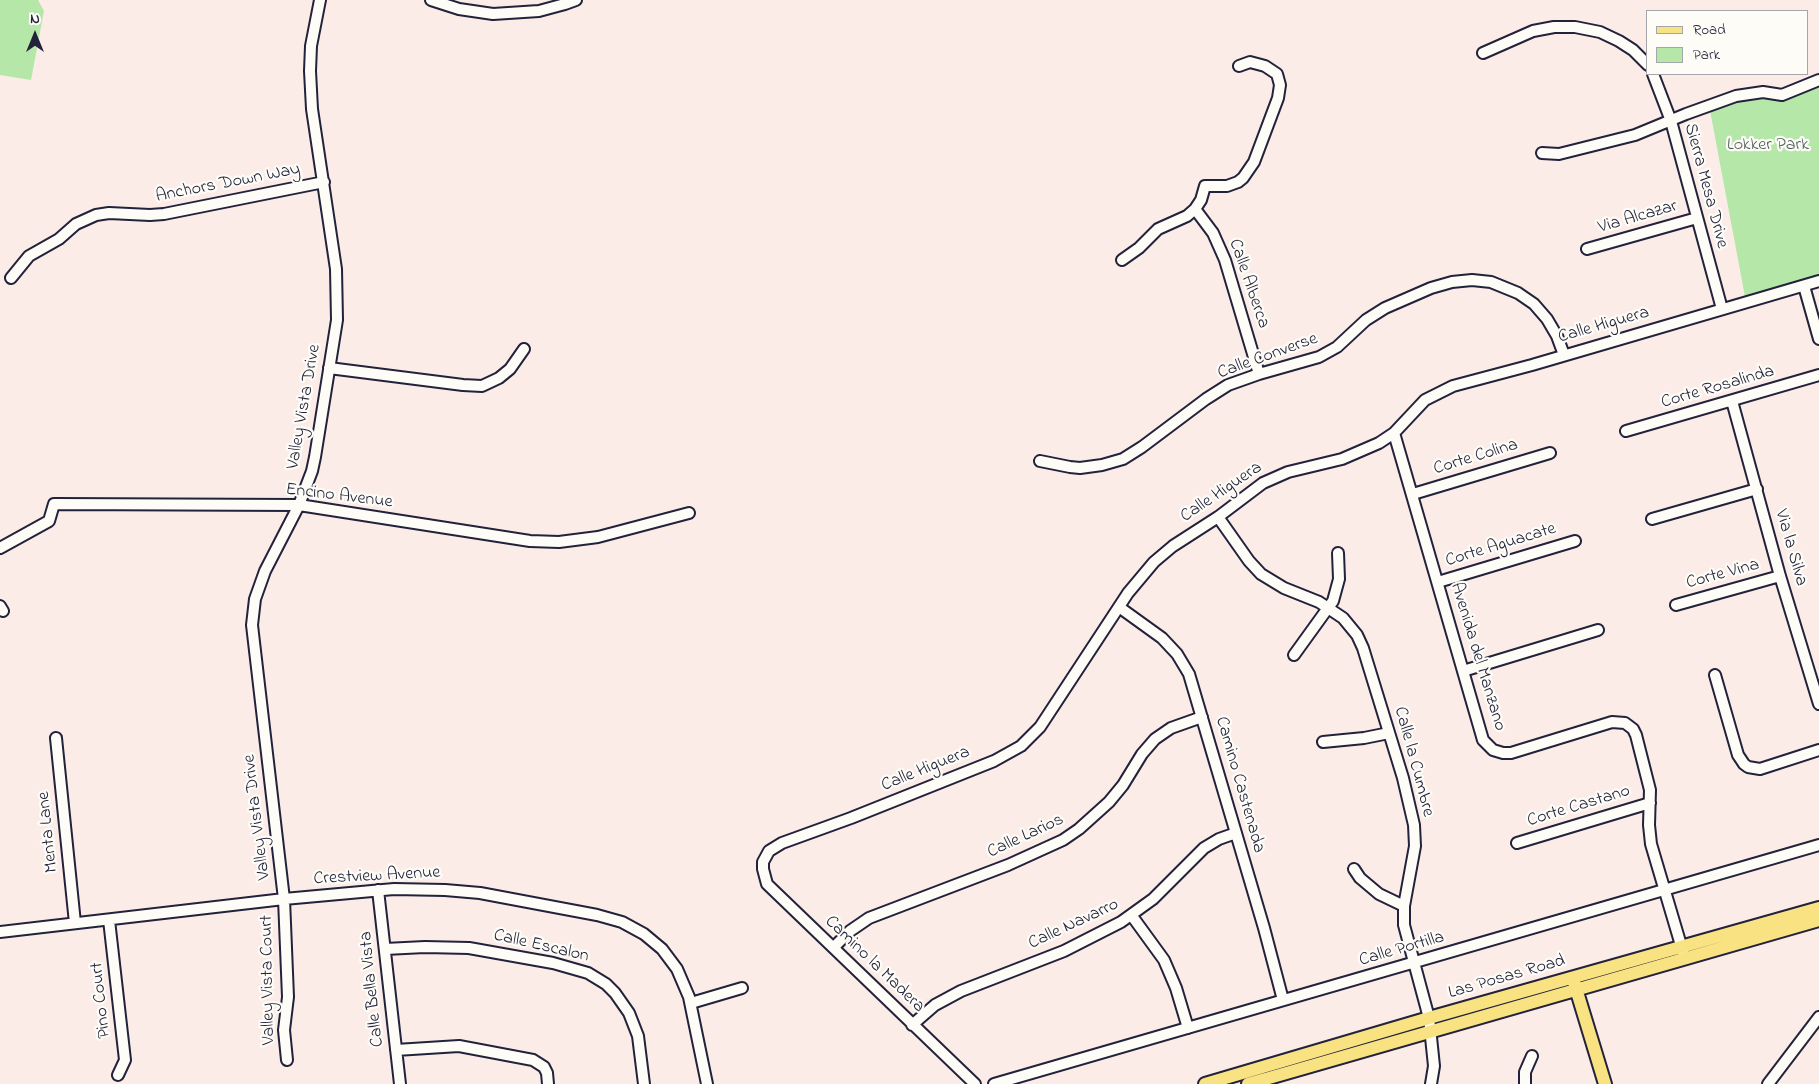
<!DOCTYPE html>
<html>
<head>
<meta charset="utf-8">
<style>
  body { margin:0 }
  #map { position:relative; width:1819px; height:1084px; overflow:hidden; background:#fcece8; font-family:"Indie Flower",sans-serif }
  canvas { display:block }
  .legend { position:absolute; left:1646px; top:10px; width:162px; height:65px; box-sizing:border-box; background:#fdfcf7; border:1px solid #a5a5ac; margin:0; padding:6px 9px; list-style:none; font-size:15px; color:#22223b }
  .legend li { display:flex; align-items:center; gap:10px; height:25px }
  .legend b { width:25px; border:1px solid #a5a5ac }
  .north { position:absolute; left:10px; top:10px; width:50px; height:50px; -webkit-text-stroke:4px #fdfcf7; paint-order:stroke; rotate:0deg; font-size:14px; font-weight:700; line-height:20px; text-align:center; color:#22223b }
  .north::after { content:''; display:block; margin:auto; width:18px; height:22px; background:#22223b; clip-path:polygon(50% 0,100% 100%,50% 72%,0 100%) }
</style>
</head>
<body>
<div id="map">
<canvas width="1819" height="1084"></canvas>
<ul class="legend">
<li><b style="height:6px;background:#f8e281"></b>Road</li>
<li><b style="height:14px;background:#b4e7a8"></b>Park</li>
</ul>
<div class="north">N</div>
</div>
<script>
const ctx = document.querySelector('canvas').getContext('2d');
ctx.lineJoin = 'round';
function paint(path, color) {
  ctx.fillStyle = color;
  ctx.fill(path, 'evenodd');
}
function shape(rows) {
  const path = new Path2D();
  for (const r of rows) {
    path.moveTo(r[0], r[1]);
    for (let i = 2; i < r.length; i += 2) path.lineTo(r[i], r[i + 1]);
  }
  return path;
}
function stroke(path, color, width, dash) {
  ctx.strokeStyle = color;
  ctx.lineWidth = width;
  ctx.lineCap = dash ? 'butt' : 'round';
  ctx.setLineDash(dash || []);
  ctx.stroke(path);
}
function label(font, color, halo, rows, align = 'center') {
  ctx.font = font + ' "Indie Flower",sans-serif';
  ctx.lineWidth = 4.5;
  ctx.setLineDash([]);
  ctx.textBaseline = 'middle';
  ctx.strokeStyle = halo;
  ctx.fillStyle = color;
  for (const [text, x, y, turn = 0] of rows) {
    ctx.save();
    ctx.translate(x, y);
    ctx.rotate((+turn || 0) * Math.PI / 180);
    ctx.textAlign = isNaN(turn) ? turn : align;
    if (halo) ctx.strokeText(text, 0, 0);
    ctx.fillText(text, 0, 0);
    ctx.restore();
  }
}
const green = shape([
  [0,0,38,0,44,11,31,80,0,75],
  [1819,80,1819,281,1746,302,1709,105,1736,96,1782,95]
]);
const minor = shape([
  [431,0,459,9,493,14,539,11,565,4,576,0],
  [1483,53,1533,31,1554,27,1575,27,1600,32,1619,41,1633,50,1648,65],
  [1653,74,1671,121,1722,309],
  [1542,153,1559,154,1635,135,1686,114,1736,96,1763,92,1782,95,1819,80],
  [1195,209,1213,233,1225,260,1259,374],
  [1587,249,1697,218],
  [1122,260,1139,248,1158,229,1187,216,1195,209,1201,200,1205,186,1227,186,1238,182,1243,178,1254,162,1278,98,1280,85,1277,74,1265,66,1250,62,1239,66],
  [11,278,29,256,59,239,76,224,96,215,109,213,150,215,164,214,324,182],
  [1804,286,1819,339],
  [329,368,463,385,482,386,499,378,510,369,524,349],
  [1732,401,1780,576,1819,704],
  [1626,431,1819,375],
  [1394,433,1483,740,1493,750,1503,753,1511,753,1612,722,1625,723,1633,729,1636,735,1650,790,1649,825,1651,844,1683,952],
  [1040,461,1070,467,1080,468,1102,465,1123,459,1142,447,1206,399,1228,385,1259,374,1319,357,1337,347,1366,320,1385,308,1431,288,1452,282,1472,280,1491,282,1518,293,1534,304,1547,319,1557,336,1564,355],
  [1413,494,1550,453],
  [1218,517,1249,561,1261,574,1284,588,1319,602,1343,618,1357,635,1363,648,1403,778,1414,825,1415,846,1404,906,1404,925,1429,1018,1434,1066,1431,1084],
  [1652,519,1757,489],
  [0,548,49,521,54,504,299,505,530,541,559,542,598,537,689,513],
  [1438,582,1575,541],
  [1676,605,1780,576],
  [0,606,3,611],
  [1119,607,1162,638,1177,654,1189,674,1264,928,1283,1000],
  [1294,655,1333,601,1339,579,1338,553],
  [1463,671,1598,630],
  [1715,675,1738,755,1744,764,1748,767,1760,769,1819,750],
  [56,738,75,923],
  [1323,742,1364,738,1389,733],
  [1517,843,1650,803],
  [1354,869,1360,878,1379,894,1404,906],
  [378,890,400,1084],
  [1132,916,1164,960,1176,988,1188,1028],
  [109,920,125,1060,118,1075],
  [0,932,284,899,394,889,445,890,480,893,597,915,622,922,644,934,662,949,677,969,689,997,707,1084],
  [834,947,850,931,869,918,1008,865,1063,840,1079,829,1109,802,1123,785,1142,754,1155,739,1171,728,1202,717],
  [385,949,425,947,469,948,553,963,588,973,606,984,615,993,629,1013,638,1036,644,1084],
  [691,1003,742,988],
  [912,1025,935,1005,961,991,1064,951,1121,922,1153,899,1204,848,1219,839,1236,833],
  [396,1050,459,1046,533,1060,544,1067,547,1073,548,1084],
  [287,1060,284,1030,288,997,284,899,252,625,255,599,265,571,299,505,312,471,315,457,337,320,336,269,312,109,310,71,311,46,320,0],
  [975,1084,767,884,763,869,763,862,769,851,782,843,851,818,994,761,1021,746,1040,727,1128,593,1154,562,1173,546,1218,517,1263,483,1288,472,1342,459,1379,443,1394,433,1425,400,1453,386,1532,365,1819,281],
  [994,1084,1819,845],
  [1525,1084,1525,1072,1532,1056],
  [1768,1084,1819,1017]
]);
const major = shape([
  [1574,982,1605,1084],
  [1205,1084,1429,1018,1819,908],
  [1248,1084,1819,920]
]);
const parkNames = [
  ["Lokker Park",1768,146]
];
const streetNames = [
  ["Anchors Down Way",228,184,-11],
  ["Sierra Mesa Drive",1705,186,75],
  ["Via Alcazar",1638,218,-16],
  ["Calle Alberca",1248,284,71],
  ["Calle Higuera",1604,326,-16],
  ["Calle Converse",1268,357,-20],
  ["Corte Rosalinda",1718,388,-16],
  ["Valley Vista Drive",305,407,-80],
  ["Corte Colina",1476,458,-17],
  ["Calle Higuera",1222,493,-34],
  ["Encino Avenue",339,497,7],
  ["Corte Aguacate",1501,546,-17],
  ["Via la Silva",1790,548,74],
  ["Corte Vina",1723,575,-15],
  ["Avenida del Manzano",1477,657,73],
  ["Calle la Cumbre",1413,762,75],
  ["Calle Higuera",926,770,-22],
  ["Camino Castenada",1239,785,74],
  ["Corte Castano",1579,807,-17],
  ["Valley Vista Drive",258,817,-97],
  ["Menta Lane",49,832,-96],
  ["Calle Larios",1026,837,-25],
  ["Crestview Avenue",377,877,-3],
  ["Calle Navarro",1074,925,-25],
  ["Calle Escalon",541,947,13],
  ["Calle Portilla",1402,950,-16],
  ["Camino la Madera",874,965,44],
  ["Las Posas Road",1507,978,-16],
  ["Valley Vista Court",269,980,-91],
  ["Calle Bella Vista",373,989,-96],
  ["Pino Court",102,1000,-96]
];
paint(green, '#b4e7a8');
stroke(minor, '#22223b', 14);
stroke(major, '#22223b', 16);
stroke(minor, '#fdfcf7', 10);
stroke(major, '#f8e281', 12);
label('18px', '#4e5d5c', '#fdfcf7', parkNames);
label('18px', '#22223b', '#fdfcf7', streetNames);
</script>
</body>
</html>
